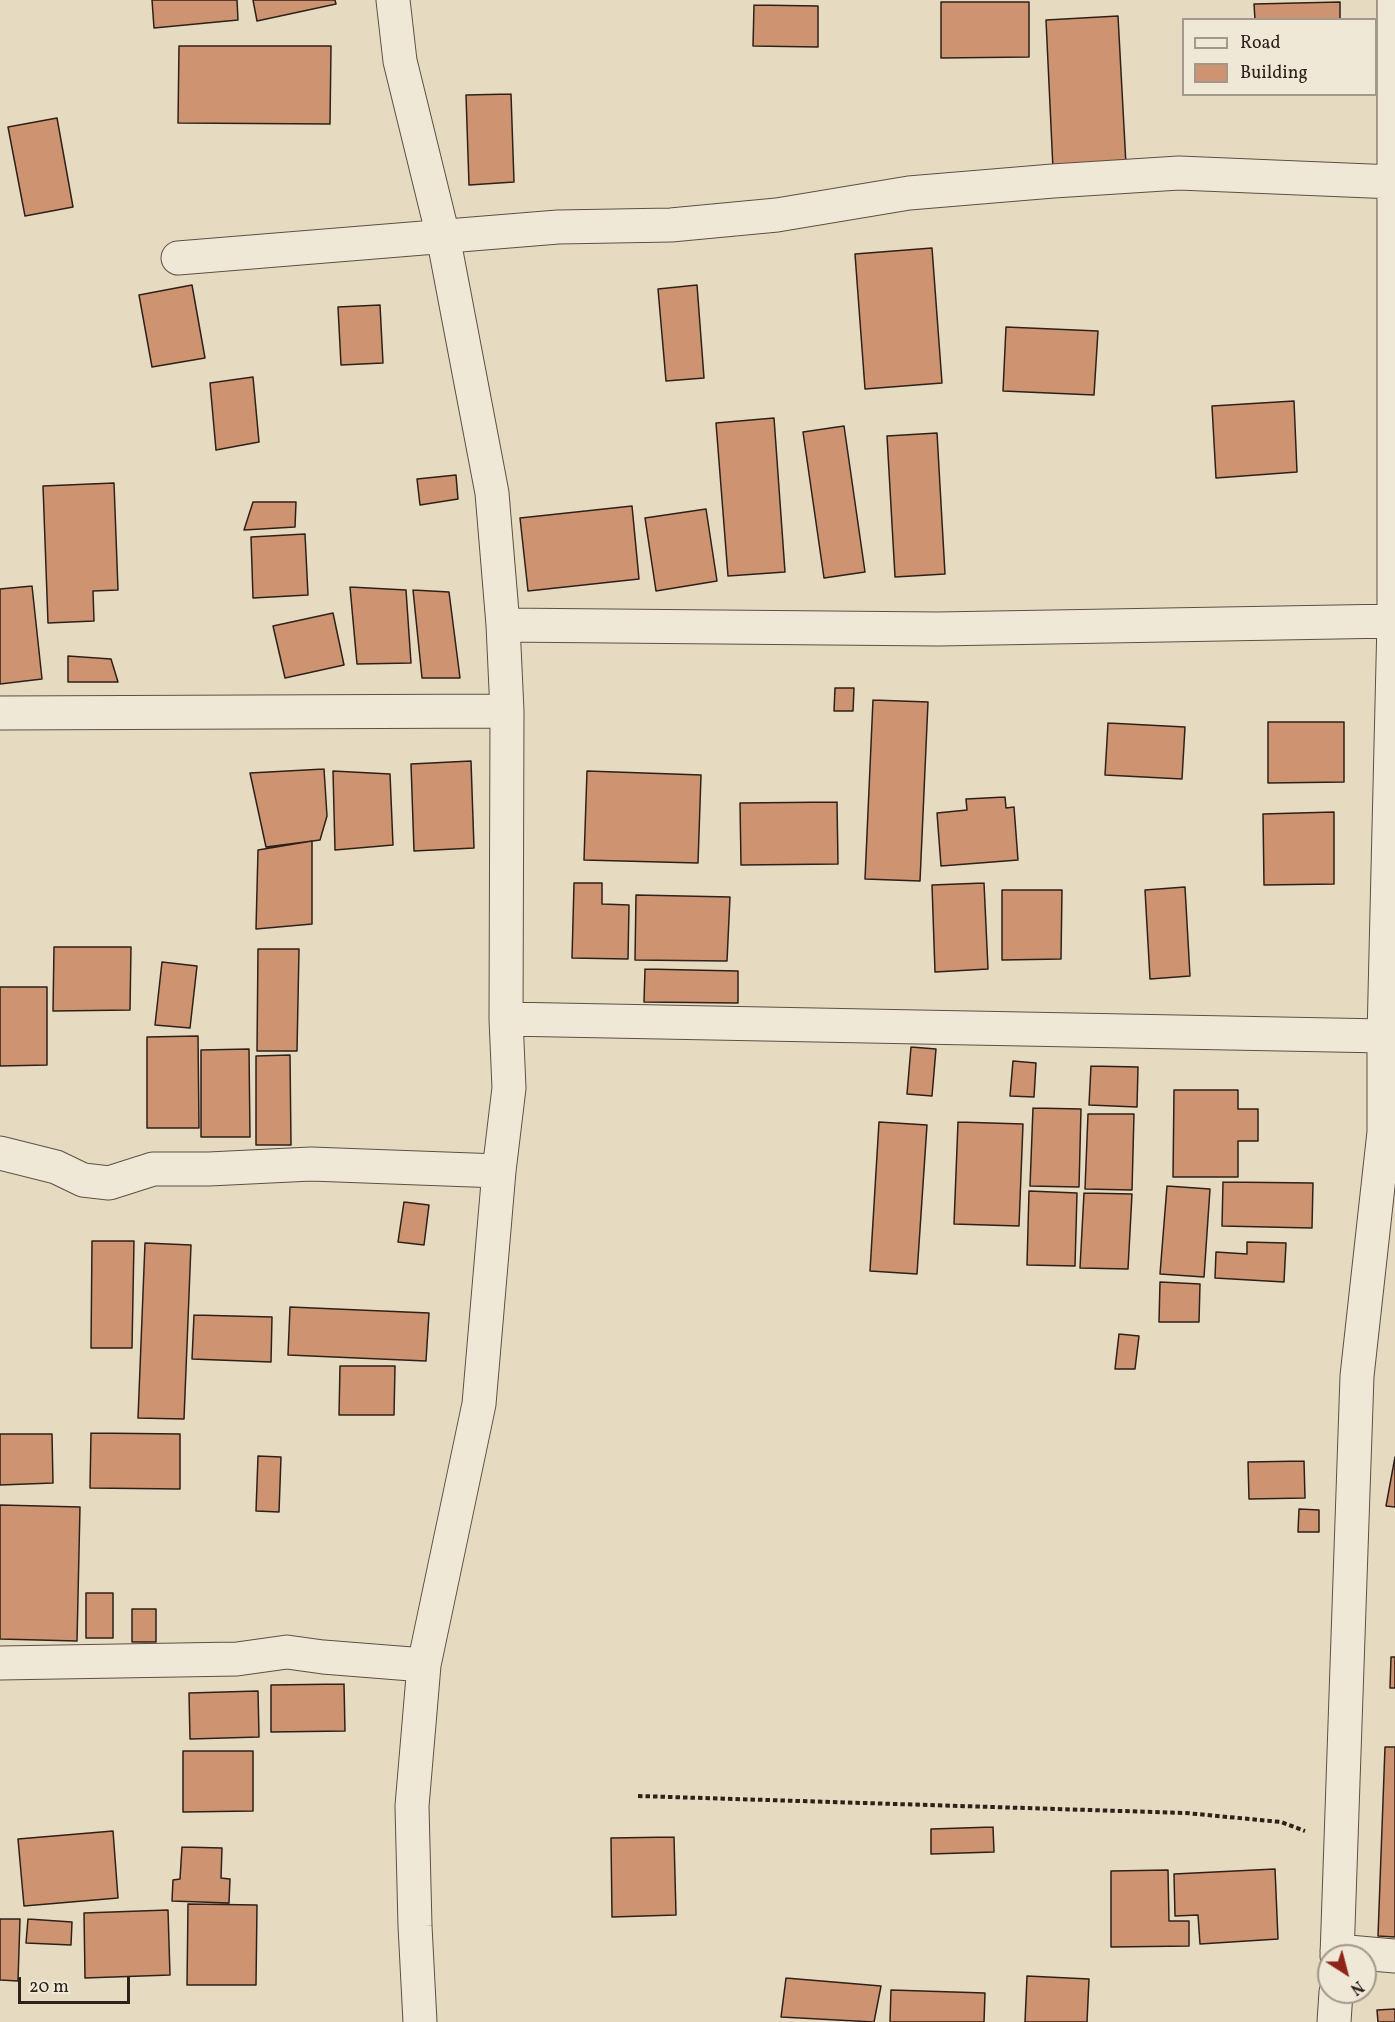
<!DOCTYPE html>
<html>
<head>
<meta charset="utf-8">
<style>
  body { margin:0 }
  #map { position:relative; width:1395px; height:2022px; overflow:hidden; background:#e6dbc1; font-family:Vollkorn,serif }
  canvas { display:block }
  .legend { position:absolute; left:1182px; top:18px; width:195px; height:78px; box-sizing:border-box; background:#efe8d7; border:2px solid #a2988b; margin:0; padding:8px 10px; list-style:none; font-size:18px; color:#2e2119 }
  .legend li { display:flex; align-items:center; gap:12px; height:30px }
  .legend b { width:30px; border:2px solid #a2988b }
  .north { position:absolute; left:1317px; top:1944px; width:60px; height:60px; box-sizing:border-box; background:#efe8d7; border:2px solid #a2988b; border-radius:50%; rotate:144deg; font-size:16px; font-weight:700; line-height:24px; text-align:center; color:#2e2119 }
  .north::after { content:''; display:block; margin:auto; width:21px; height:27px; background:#8f2418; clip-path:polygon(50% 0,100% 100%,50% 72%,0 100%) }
  .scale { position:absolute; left:18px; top:1977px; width:112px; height:27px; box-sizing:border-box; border:3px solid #2e2119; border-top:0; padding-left:8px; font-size:18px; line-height:21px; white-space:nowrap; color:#2e2119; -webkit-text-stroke:4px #efe8d7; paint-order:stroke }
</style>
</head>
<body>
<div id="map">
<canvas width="1395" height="2022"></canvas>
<ul class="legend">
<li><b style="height:8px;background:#efe8d7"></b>Road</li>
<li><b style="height:16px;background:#ce9472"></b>Building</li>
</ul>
<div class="north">N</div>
<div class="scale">20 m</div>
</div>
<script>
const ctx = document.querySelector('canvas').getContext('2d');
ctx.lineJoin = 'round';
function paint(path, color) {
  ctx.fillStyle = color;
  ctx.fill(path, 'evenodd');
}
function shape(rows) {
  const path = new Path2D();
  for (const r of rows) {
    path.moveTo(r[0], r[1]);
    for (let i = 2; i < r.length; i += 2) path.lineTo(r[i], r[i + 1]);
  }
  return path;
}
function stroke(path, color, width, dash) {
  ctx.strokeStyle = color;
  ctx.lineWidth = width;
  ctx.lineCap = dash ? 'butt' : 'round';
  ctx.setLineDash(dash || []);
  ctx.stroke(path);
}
const building = shape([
  [152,0,237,0,238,20,154,28,152,0],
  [253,0,335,0,336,4,257,21,253,0],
  [941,2,1029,2,1029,57,941,58,941,2],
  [1340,2,1340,20,1255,20,1254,4,1340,2],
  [754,5,818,6,818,47,753,46,754,5],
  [1118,16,1126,165,1053,169,1046,20,1118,16],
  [179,46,331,46,330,124,178,123,179,46],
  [511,94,514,182,469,185,466,95,511,94],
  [57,118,73,207,25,216,8,127,57,118],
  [932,248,942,383,865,389,855,254,932,248],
  [192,285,205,358,152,367,139,295,192,285],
  [697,285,704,378,666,381,658,289,697,285],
  [380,305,383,363,341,365,338,307,380,305],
  [1006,327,1098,331,1094,395,1003,391,1006,327],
  [253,377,259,442,216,450,210,383,253,377],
  [1294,401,1297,472,1216,478,1212,406,1294,401],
  [774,418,785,572,728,576,716,423,774,418],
  [844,426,865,572,824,578,803,432,844,426],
  [937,433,945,574,895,577,887,436,937,433],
  [456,475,458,499,420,505,417,479,456,475],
  [114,483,118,590,93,591,94,621,48,623,43,486,114,483],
  [253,502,296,502,295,527,244,530,253,502],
  [632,506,639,579,528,591,520,518,632,506],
  [706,509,717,581,656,591,645,518,706,509],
  [305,534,308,595,253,598,251,537,305,534],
  [32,586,42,679,0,684,0,589,32,586],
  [350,587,406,590,411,663,357,664,350,587],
  [413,590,449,592,460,678,422,678,413,590],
  [333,613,344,665,285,678,273,626,333,613],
  [68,656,111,659,118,682,68,682,68,656],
  [835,688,854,688,853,711,834,711,835,688],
  [873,700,928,702,920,881,865,879,873,700],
  [1268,722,1344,722,1344,782,1268,783,1268,722],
  [1108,723,1185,727,1182,779,1105,775,1108,723],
  [471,761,474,848,414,851,411,764,471,761],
  [324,769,327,816,320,840,266,847,250,773,324,769],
  [333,771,390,774,393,845,335,850,333,771],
  [587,771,701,775,698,863,584,860,587,771],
  [1005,797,1006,808,1014,807,1018,860,941,866,937,813,967,810,966,799,1005,797],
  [837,802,838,864,741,865,740,803,837,802],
  [1334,812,1334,884,1264,885,1263,814,1334,812],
  [312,841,312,924,256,929,258,850,312,841],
  [574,883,602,883,602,904,629,905,628,959,572,958,574,883],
  [984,883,988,969,935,972,932,885,984,883],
  [1185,887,1190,976,1150,979,1145,890,1185,887],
  [1002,890,1062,890,1061,959,1002,960,1002,890],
  [636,895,730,897,727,961,635,960,636,895],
  [54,947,131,947,130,1010,53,1011,54,947],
  [258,949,299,949,297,1051,257,1051,258,949],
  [162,962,197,966,190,1028,155,1025,162,962],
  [645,969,738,971,738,1003,644,1002,645,969],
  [0,987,47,987,47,1065,0,1066,0,987],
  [198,1036,199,1128,147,1128,147,1037,198,1036],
  [911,1047,936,1049,932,1096,907,1094,911,1047],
  [249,1049,250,1137,201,1137,201,1050,249,1049],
  [290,1055,291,1145,256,1145,256,1056,290,1055],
  [1013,1061,1036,1063,1034,1097,1010,1096,1013,1061],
  [1091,1066,1138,1067,1137,1107,1089,1105,1091,1066],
  [1174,1090,1238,1090,1238,1109,1258,1109,1258,1141,1238,1141,1238,1177,1173,1177,1174,1090],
  [1033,1108,1081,1109,1079,1187,1030,1186,1033,1108],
  [1088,1114,1134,1114,1132,1190,1085,1189,1088,1114],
  [879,1122,927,1125,917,1274,870,1271,879,1122],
  [958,1122,1023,1124,1019,1226,954,1224,958,1122],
  [1223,1182,1313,1183,1312,1228,1222,1226,1223,1182],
  [1167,1186,1210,1189,1204,1277,1160,1274,1167,1186],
  [1029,1191,1077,1193,1075,1266,1027,1265,1029,1191],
  [1084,1193,1132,1194,1128,1269,1080,1268,1084,1193],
  [404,1202,429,1205,424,1245,398,1242,404,1202],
  [92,1241,134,1241,132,1348,91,1348,92,1241],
  [1247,1242,1286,1243,1284,1282,1215,1278,1216,1252,1247,1254,1247,1242],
  [145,1243,191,1245,184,1419,138,1418,145,1243],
  [1160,1282,1200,1284,1199,1322,1159,1322,1160,1282],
  [290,1307,429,1313,426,1361,288,1355,290,1307],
  [194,1315,272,1317,271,1362,192,1359,194,1315],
  [1119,1334,1139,1336,1135,1369,1115,1369,1119,1334],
  [340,1366,395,1366,394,1415,339,1415,340,1366],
  [91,1433,180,1434,180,1489,90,1488,91,1433],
  [0,1434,52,1434,53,1483,0,1485,0,1434],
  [258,1456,281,1457,279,1512,256,1511,258,1456],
  [1395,1457,1395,1507,1386,1506,1395,1457],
  [1304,1461,1305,1498,1249,1499,1248,1462,1304,1461],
  [0,1505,80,1507,77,1641,0,1639,0,1505],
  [1299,1509,1319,1510,1319,1532,1298,1532,1299,1509],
  [86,1593,113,1593,113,1638,86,1638,86,1593],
  [132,1609,156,1609,156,1642,132,1642,132,1609],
  [1391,1657,1395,1657,1395,1688,1390,1688,1391,1657],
  [344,1684,345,1731,271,1732,271,1685,344,1684],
  [258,1691,259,1737,190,1739,189,1693,258,1691],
  [1385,1747,1395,1747,1395,1937,1378,1936,1385,1747],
  [183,1751,253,1751,253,1811,183,1812,183,1751],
  [993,1827,994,1852,931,1854,931,1829,993,1827],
  [113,1831,118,1898,24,1906,18,1839,113,1831],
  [674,1837,676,1915,612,1917,611,1838,674,1837],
  [182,1847,222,1848,221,1878,230,1879,229,1903,172,1901,173,1880,180,1879,182,1847],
  [1275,1869,1278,1939,1200,1944,1198,1915,1175,1916,1174,1874,1275,1869],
  [1168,1870,1169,1921,1189,1921,1189,1946,1111,1947,1111,1871,1168,1870],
  [188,1904,257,1905,256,1985,187,1985,188,1904],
  [168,1910,170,1975,85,1978,84,1913,168,1910],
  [0,1919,20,1919,18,1981,0,1980,0,1919],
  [28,1919,72,1922,71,1945,26,1943,28,1919],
  [1027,1976,1089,1979,1087,2022,1025,2022,1027,1976],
  [786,1978,881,1986,874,2022,781,2017,786,1978],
  [891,1990,985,1993,984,2022,890,2022,891,1990],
  [1395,2009,1395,2022,1378,2022,1377,2010,1395,2009]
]);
const path = shape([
  [638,1796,1186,1813,1281,1822,1305,1831]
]);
const minor = shape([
  [393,0,400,61,443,236,492,493,503,625,507,711,506,1019,509,1088,499,1171,479,1404,424,1665,412,1806,415,1926,420,2022],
  [178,258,558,227,671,225,777,215,909,193,1053,181,1179,173,1394,182],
  [503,625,938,629,1394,621],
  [0,713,507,711],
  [506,1019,1384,1036],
  [0,1153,56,1167,83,1180,109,1183,153,1169,209,1169,311,1164,499,1171],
  [0,1663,237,1659,287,1652,323,1657,424,1665],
  [1337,1951,1395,1956],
  [1337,1956,1357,1376,1384,1132,1384,1036,1394,621,1394,0],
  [1334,2022,1336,1992]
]);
paint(building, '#ce9472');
stroke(building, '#2e2119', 1.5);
stroke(minor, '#5c5043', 35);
stroke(path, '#2e2119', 4, [4.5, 3]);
stroke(minor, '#efe8d7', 33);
</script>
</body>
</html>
